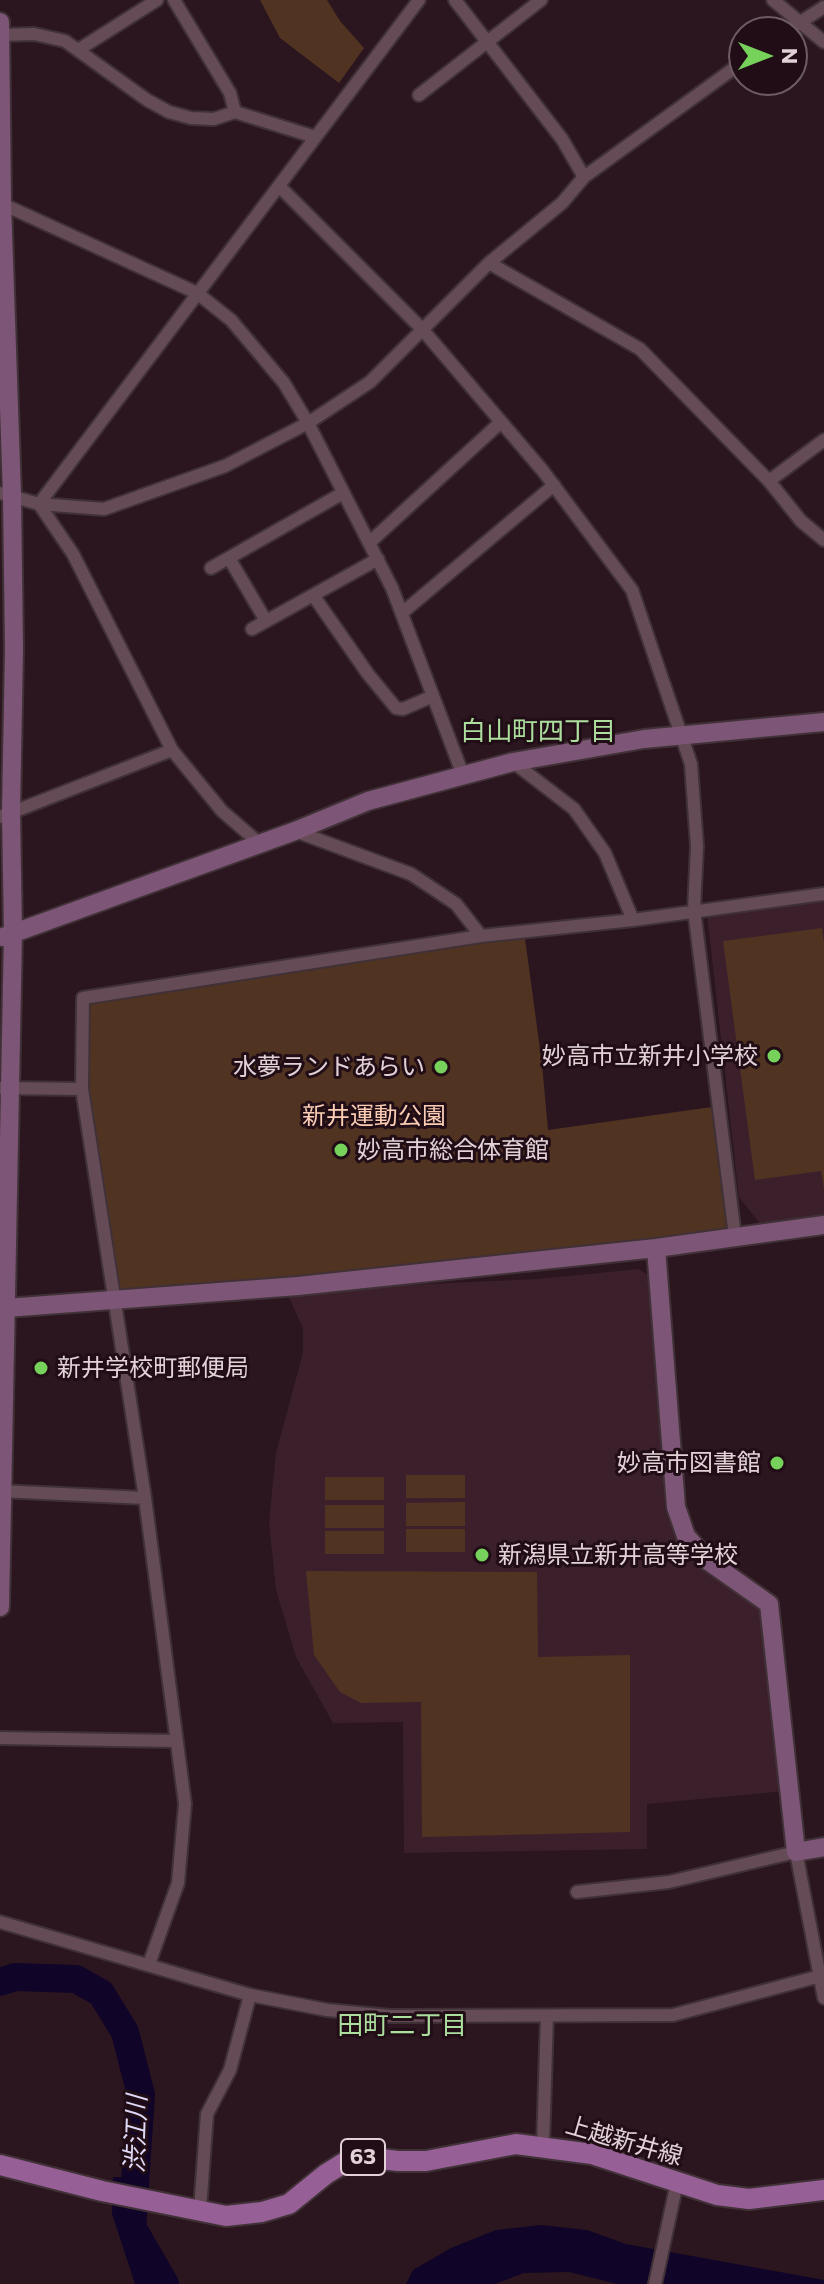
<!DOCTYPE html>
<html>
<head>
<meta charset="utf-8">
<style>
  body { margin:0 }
  #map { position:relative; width:824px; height:2284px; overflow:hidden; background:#2b161f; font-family:Commissioner,sans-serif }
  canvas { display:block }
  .north { position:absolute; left:728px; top:16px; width:80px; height:80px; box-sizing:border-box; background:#210d16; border:2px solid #6e5c64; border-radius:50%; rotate:90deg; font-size:22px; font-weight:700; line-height:32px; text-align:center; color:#e2d2d8 }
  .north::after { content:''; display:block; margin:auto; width:28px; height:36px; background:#76d25a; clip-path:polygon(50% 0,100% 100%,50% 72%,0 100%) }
</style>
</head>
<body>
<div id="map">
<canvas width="824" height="2284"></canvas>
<div class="north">N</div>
</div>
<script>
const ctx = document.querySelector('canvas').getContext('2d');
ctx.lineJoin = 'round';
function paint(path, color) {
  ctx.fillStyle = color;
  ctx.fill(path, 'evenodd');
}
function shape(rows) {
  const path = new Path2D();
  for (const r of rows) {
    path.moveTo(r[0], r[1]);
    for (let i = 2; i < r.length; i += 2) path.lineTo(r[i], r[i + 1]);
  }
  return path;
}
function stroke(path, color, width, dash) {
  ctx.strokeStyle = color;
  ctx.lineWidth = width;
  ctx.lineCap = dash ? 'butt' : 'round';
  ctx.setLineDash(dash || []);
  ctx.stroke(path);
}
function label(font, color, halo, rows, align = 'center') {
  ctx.font = font + ' Commissioner,"Noto Sans JP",sans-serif';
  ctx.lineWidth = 6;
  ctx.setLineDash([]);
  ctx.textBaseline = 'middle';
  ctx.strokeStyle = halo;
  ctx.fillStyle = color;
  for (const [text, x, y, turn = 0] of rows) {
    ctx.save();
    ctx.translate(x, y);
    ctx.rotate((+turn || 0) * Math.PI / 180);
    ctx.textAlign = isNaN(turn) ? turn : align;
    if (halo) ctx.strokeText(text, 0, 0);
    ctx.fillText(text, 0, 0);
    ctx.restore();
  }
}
const built = shape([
  [824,898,824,1217,761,1225,739,1197,707,914],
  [639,1269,649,1276,665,1510,679,1544,704,1566,766,1611,785,1791,647,1804,647,1849,404,1853,403,1722,333,1723,296,1657,276,1590,269,1522,276,1453,303,1353,303,1328,288,1295,410,1285,538,1279]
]);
const green = shape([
  [260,0,327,0,340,21,364,48,339,83,280,38],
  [822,928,824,942,824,1189,821,1171,755,1180,723,941],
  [524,931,542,1064,548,1130,719,1106,735,1236,113,1298,82,1089,83,998],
  [406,1475,465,1475,465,1498,406,1498],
  [325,1477,384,1477,384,1500,325,1500],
  [465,1502,465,1526,406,1526,406,1503],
  [325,1505,384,1505,384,1528,325,1528],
  [406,1529,465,1529,465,1552,406,1552],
  [325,1531,384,1531,384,1554,325,1554],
  [306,1571,537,1572,538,1657,630,1655,630,1832,422,1837,421,1702,361,1703,340,1692,314,1655]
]);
const water = shape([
  [113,2177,146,2178,147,2256,164,2284,135,2284,112,2214],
  [541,2225,587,2230,626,2244,824,2280,824,2284,617,2284,569,2272,524,2273,495,2284,406,2284,413,2270,451,2248,496,2230]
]);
const river = shape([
  [0,1982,15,1977,76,1979,101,1993,125,2032,141,2095,132,2227,165,2284]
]);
const street = shape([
  [174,0,230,93,235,112],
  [455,0,562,139,584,177],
  [773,0,824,42],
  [785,32,824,7],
  [0,35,34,34,65,41,147,100,169,112,191,118,214,119,235,112,315,137],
  [78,50,157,0],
  [419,95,541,0],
  [280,187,422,329,543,471,632,590,691,764,697,846,694,910,735,1236],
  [0,203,197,293,231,320,284,383,308,423,392,588,463,775],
  [489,263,640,349,769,481,801,521,824,540],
  [769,481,824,440],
  [0,493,39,504,104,509,225,466,308,423,370,382,489,263,562,203,584,177,744,61],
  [39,504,419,0],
  [39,504,73,554,172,750,222,811,259,843],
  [369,543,501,422],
  [229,558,266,621],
  [211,568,343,493],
  [313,595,368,674,396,708,403,709,433,696],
  [402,613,554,485],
  [252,629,378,559],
  [513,762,574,809,605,853,633,920],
  [0,817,172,750],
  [295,831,411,874,456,904,481,936],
  [0,1088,82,1089,145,1498,185,1804,178,1883,149,1964],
  [82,1089,83,998,481,936,633,920,824,894],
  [0,1491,145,1498],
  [0,1738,176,1741],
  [577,1892,669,1882,796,1852,824,1998],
  [0,1922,250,1995,327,2010,390,2016,673,2015,824,1975],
  [543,2146,547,2016],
  [200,2210,207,2114,230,2070,250,1995],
  [655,2284,677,2183]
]);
const secondary = shape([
  [0,22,2,203,12,495,14,649,11,812,13,933,0,1607],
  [3,937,295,831,368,801,513,762,644,739,824,722],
  [656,1248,676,1507,686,1536,708,1561,769,1604,796,1852,824,1847],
  [6,1308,298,1286,656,1248,824,1225]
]);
const primary = shape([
  [0,2165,102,2191,226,2216,262,2212,289,2204,326,2174,355,2156,398,2161,426,2161,516,2144,592,2154,717,2195,749,2199,824,2190]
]);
const markers = [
  [774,1056,8,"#76d25a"],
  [441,1067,8,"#76d25a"],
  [341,1150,8,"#76d25a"],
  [41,1368,8,"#76d25a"],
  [777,1463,8,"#76d25a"],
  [482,1555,8,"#76d25a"]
];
const shields = [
  [363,2157,44]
];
const shieldNames = [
  ["63",363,2157]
];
const poiNames = [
  ["妙高市立新井小学校",758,1056],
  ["水夢ランドあらい",425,1067],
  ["妙高市総合体育館",357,1150,"left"],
  ["新井学校町郵便局",57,1368,"left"],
  ["妙高市図書館",761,1463],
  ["新潟県立新井高等学校",498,1555,"left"]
];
const parkNames = [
  ["新井運動公園",374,1116]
];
const streetNames = [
  ["上越新井線",624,2141,16]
];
const neighbourhoodNames = [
  ["白山町四丁目",538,731],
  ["田町二丁目",402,2025]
];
const waterNames = [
  ["渋江川",136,2134,-88]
];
paint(built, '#3b202c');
paint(green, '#513322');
paint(water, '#100428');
stroke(river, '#100428', 28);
stroke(street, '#403137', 16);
stroke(secondary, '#403137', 22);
stroke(primary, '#403137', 24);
stroke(street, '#644b55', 12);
stroke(secondary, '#7d5576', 18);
stroke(primary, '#965f96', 20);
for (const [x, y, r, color] of markers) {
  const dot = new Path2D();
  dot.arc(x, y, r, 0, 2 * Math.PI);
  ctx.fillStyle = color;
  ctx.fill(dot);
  stroke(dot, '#210d16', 3);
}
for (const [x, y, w] of shields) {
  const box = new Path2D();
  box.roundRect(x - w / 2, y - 18, w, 36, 6);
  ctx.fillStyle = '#210d16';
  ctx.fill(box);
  stroke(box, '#e2d2d8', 2);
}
label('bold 22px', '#e2d2d8', null, shieldNames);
label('24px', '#e2d2d8', '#210d16', poiNames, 'right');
label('24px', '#facdb4', '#210d16', parkNames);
label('24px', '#e2d2d8', '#210d16', streetNames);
label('26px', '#acde9e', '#210d16', neighbourhoodNames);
label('italic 26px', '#ded9f6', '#210d16', waterNames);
</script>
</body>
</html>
